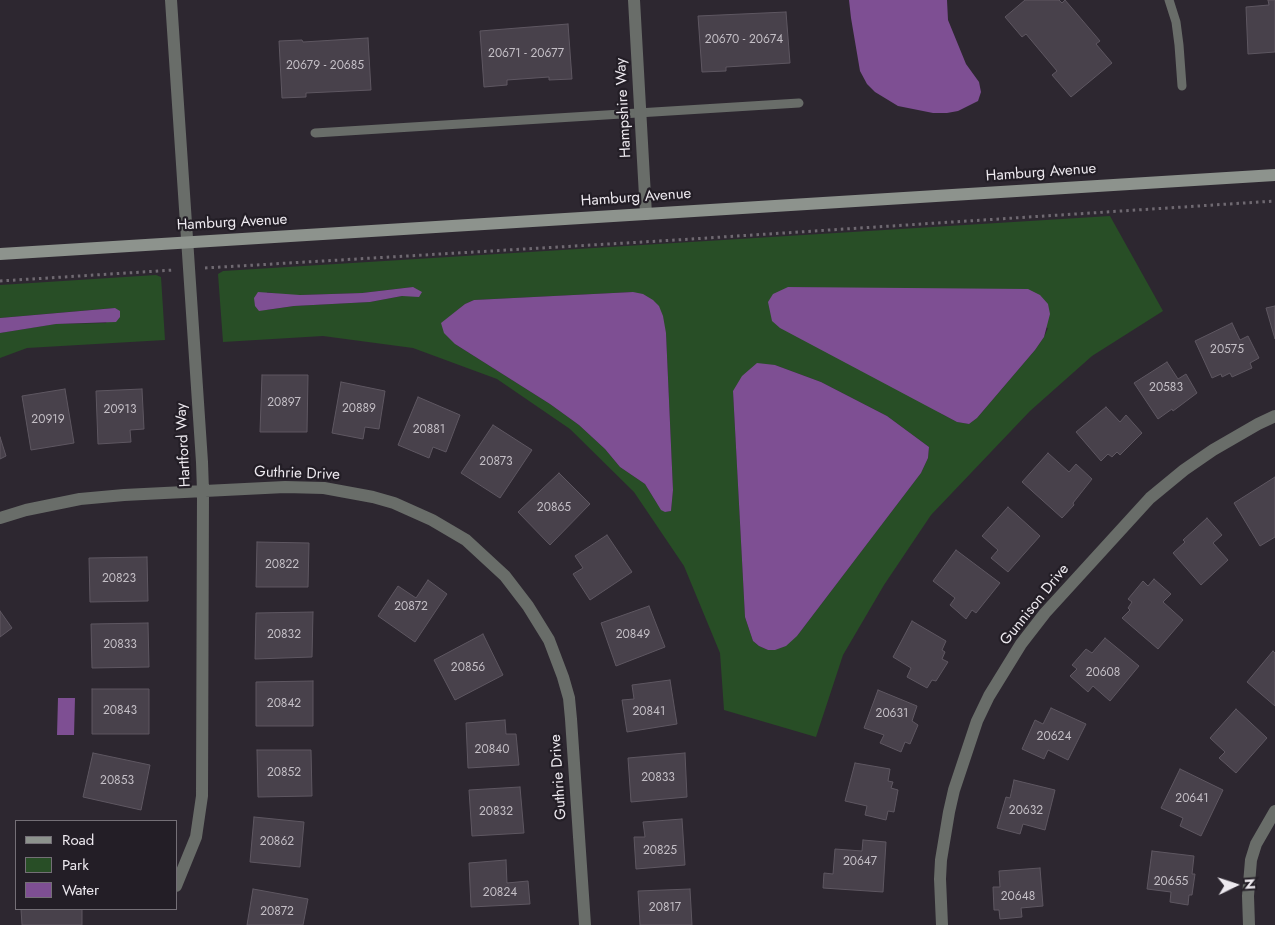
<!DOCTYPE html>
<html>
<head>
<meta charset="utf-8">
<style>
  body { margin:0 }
  #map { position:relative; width:1275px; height:925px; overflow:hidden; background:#2d2730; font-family:Jost,sans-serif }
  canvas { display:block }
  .legend { position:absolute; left:15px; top:820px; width:162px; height:90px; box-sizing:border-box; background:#231e26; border:1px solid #746f76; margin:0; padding:6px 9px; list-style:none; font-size:15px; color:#ede9ef }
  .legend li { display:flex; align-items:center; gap:10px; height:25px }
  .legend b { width:25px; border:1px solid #746f76 }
  .north { position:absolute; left:1210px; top:860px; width:50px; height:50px; -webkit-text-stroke:4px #231e26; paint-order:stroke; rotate:86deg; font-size:14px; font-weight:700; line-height:20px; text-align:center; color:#ede9ef }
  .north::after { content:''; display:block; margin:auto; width:18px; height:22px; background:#ede9ef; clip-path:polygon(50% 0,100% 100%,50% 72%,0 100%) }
</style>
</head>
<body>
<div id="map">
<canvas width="1275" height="925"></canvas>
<ul class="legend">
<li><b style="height:6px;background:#8d938d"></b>Road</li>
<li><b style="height:14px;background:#284e26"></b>Park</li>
<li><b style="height:14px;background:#7e4f93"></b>Water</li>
</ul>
<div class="north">N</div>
</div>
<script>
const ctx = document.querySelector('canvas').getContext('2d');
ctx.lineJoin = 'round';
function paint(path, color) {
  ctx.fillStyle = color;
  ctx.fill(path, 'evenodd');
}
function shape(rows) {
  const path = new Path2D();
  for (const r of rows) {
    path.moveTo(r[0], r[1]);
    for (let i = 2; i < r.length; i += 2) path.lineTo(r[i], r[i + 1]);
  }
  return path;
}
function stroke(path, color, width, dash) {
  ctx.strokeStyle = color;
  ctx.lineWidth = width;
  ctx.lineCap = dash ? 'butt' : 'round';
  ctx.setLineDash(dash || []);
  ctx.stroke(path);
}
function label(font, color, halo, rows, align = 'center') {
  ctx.font = font + ' Jost,sans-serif';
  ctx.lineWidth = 4.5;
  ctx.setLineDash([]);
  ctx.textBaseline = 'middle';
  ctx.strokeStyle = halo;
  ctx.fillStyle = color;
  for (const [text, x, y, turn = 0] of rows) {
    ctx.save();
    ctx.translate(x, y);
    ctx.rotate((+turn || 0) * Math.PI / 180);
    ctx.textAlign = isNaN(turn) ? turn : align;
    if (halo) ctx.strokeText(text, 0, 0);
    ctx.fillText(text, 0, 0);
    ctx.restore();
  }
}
const green = shape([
  [1110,216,1163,311,1092,356,1030,411,931,515,884,585,843,655,816,737,724,710,720,653,684,566,634,492,570,429,497,379,413,348,323,336,223,342,218,274,223,271],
  [413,287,402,296,370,302,294,306,267,310,267,292,283,295,300,295,362,293],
  [788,287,823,288,1048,328,1044,337,1035,350,977,418,969,424,957,422,940,413],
  [633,292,666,333,673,490,671,511,665,512,656,502,645,484,620,467,605,449,579,425,550,404,455,344,442,323,465,304,474,300],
  [775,365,821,382,887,416,929,447,928,458,921,473,797,636,768,650,759,646,753,641,745,617,733,391],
  [156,275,161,277,165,340,27,348,0,358,0,333,55,324,106,323,114,308,0,318,0,285]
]);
const water = shape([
  [849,0,947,0,948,20,966,64,979,82,981,92,978,101,958,111,947,113,933,113,898,106,875,92,867,84,860,71,851,18],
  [413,287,422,292,419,297,402,296,370,302,294,306,259,311,255,306,254,298,258,292,300,295,362,293],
  [788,287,1028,289,1040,295,1048,304,1050,314,1044,337,1035,350,977,418,969,424,957,422,780,328,772,321,768,302,773,294],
  [633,292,643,294,653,300,659,306,663,316,666,333,673,490,671,511,665,512,661,510,645,484,620,467,605,449,579,425,550,404,455,344,444,333,441,323,465,304,474,300],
  [115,308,120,311,120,317,116,322,56,324,0,333,0,318],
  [757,363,775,365,821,382,887,416,929,447,928,458,921,473,797,636,786,646,775,650,768,650,759,646,753,641,745,617,733,391,742,376],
  [58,698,75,698,74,735,57,735]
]);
const building = shape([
  [1025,0,1059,0,1062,3,1065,0,1100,41,1096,44,1112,63,1071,97,1052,75,1057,71,1026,34,1022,37,1005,17,1025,0],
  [1268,0,1275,0,1275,52,1248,54,1246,7,1269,5,1268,0],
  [786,12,790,63,726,67,726,71,702,72,698,16,786,12],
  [568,24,572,79,549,80,549,77,507,80,507,85,484,87,480,31,568,24],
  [368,38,371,90,306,93,306,97,282,98,279,41,302,40,303,42,368,38],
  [1275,306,1275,339,1266,308,1275,306],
  [1232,323,1240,340,1248,336,1259,358,1250,363,1252,368,1232,377,1230,373,1222,377,1221,374,1212,378,1195,341,1232,323],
  [1167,362,1178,379,1186,374,1197,393,1173,411,1172,409,1158,419,1134,383,1167,362],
  [262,375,308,375,307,432,260,432,262,375],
  [341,382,385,391,379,429,365,427,363,439,332,433,341,382],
  [65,389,74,443,31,450,22,396,65,389],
  [142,389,144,429,130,430,131,442,98,444,96,391,142,389],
  [418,397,460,415,446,452,433,447,429,458,398,445,418,397],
  [1106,407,1120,422,1126,415,1142,433,1120,455,1117,452,1112,457,1108,454,1101,461,1076,432,1106,407],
  [493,425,532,450,500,498,461,473,493,425],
  [0,437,6,456,0,459,0,437],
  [1048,453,1069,472,1076,464,1092,479,1073,503,1074,505,1062,518,1022,482,1048,453],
  [559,473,590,504,550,545,518,512,559,473],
  [1275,477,1275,537,1260,546,1234,503,1275,477],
  [1008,507,1040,536,1008,572,991,558,998,550,982,536,1008,507],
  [1207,518,1222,535,1213,543,1228,560,1201,585,1173,553,1185,542,1183,540,1207,518],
  [607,535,632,572,590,600,573,574,583,568,575,556,607,535],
  [257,542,309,543,308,587,256,587,257,542],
  [956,550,1000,583,976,613,972,610,966,619,950,605,955,598,933,581,956,550],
  [147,557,148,601,90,602,89,558,147,557],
  [1154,579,1171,594,1163,602,1183,620,1158,649,1122,618,1130,610,1128,608,1132,602,1128,599,1143,581,1148,586,1154,579],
  [428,580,447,594,415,642,378,616,398,586,416,598,428,580],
  [649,606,665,647,616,666,601,623,649,606],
  [0,611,12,628,0,637,0,611],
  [313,612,312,657,255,659,256,613,313,612],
  [912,621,946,641,942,650,945,652,942,659,948,662,936,681,932,680,927,688,907,677,911,668,893,657,912,621],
  [148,623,149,667,92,668,91,624,148,623],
  [483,634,503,675,455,700,434,660,483,634],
  [1105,638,1139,666,1110,701,1093,686,1088,692,1070,676,1077,669,1072,665,1086,649,1092,653,1105,638],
  [1273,651,1275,653,1275,706,1247,682,1273,651],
  [670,680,677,724,627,732,622,700,634,699,632,685,670,680],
  [313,681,313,726,256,726,256,682,313,681],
  [92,689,149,689,149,734,92,734,92,689],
  [878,690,917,706,912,721,918,725,910,744,905,742,901,752,880,743,884,735,864,728,878,690],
  [1051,708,1086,724,1068,760,1048,750,1044,759,1022,749,1035,720,1043,724,1051,708],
  [1236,709,1267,738,1236,773,1219,758,1225,752,1210,738,1236,709],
  [505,720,506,734,516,734,519,765,468,768,466,723,505,720],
  [257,750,311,750,312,796,258,797,257,750],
  [93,753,150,765,141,810,83,797,93,753],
  [685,753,687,797,631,802,628,758,685,753],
  [855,763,890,769,888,781,893,782,891,788,898,790,894,812,888,811,886,820,865,815,867,806,845,801,855,763],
  [1180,769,1223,790,1201,836,1180,826,1183,818,1161,808,1180,769],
  [1014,780,1055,790,1045,830,1023,824,1020,834,997,828,1006,797,1010,798,1014,780],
  [520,787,524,833,472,836,469,790,520,787],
  [254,817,304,822,300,867,250,862,254,817],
  [682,819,685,865,636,869,634,837,645,837,643,822,682,819],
  [863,840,886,842,883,892,823,888,824,873,833,874,835,849,862,851,863,840],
  [1152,851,1194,856,1192,874,1195,874,1192,895,1189,895,1188,905,1170,902,1171,892,1147,889,1152,851],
  [506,860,507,883,528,881,530,904,471,907,469,863,506,860],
  [1040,868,1043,906,1021,908,1022,917,1000,919,999,910,994,910,993,887,1000,887,999,871,1040,868],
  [253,889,308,899,303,925,247,925,253,889],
  [690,889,692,925,640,925,638,891,690,889],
  [21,909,82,909,82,925,22,925,21,909]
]);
const path = shape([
  [205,268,676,240,1275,201],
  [0,281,174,270]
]);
const lane = shape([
  [1169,0,1176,22,1179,45,1182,86],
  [315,133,799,103]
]);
const street = shape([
  [171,0,202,462,203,491,202,796,196,837,176,886],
  [634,0,646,214],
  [0,518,26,510,80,499,124,495,285,487,324,488,373,497,394,503,432,520,466,540,505,576,528,606,549,640,563,677,569,698,571,719,585,925],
  [942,925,940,879,941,860,949,812,954,790,977,721,989,696,1021,644,1045,613,1150,498,1184,470,1213,450,1258,424,1275,416],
  [1249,925,1248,896,1251,860,1256,844,1275,811]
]);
const secondary = shape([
  [0,254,1275,175]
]);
const numberNames = [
  ["20670 - 20674",744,40],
  ["20671 - 20677",526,54],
  ["20679 - 20685",325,66],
  ["20575",1227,350],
  ["20583",1166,388],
  ["20897",284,403],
  ["20889",359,409],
  ["20913",120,410],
  ["20919",48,420],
  ["20881",429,430],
  ["20873",496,462],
  ["20865",554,508],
  ["20822",282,565],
  ["20823",119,579],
  ["20872",411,607],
  ["20832",284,635],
  ["20849",633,635],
  ["20833",120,645],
  ["20856",468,668],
  ["20608",1103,673],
  ["20842",284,704],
  ["20843",120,711],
  ["20841",649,712],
  ["20631",892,714],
  ["20624",1054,737],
  ["20840",492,750],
  ["20852",284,773],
  ["20833",658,778],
  ["20853",117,781],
  ["20641",1192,799],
  ["20632",1026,811],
  ["20832",496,812],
  ["20862",277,842],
  ["20825",660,851],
  ["20647",860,862],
  ["20655",1171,882],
  ["20824",500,893],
  ["20648",1018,897],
  ["20817",665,908],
  ["20872",277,912]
];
const streetNames = [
  ["Hampshire Way",624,108,-93],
  ["Hamburg Avenue",1041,173,-4],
  ["Hamburg Avenue",636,198,-4],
  ["Hamburg Avenue",232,223,-3],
  ["Hartford Way",184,445,-93],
  ["Guthrie Drive",297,474,2],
  ["Gunnison Drive",1035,605,-51],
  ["Guthrie Drive",559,777,-94]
];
paint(green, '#284e26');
paint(water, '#7e4f93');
paint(building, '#48414b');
stroke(building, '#5e5761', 1);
stroke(path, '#6f6971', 3, [2.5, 4]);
stroke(lane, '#696d69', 9);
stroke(street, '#696d69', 12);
stroke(secondary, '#8d938d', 12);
label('12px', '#c4bfc6', null, numberNames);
label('15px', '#ede9ef', '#231e26', streetNames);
</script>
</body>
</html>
